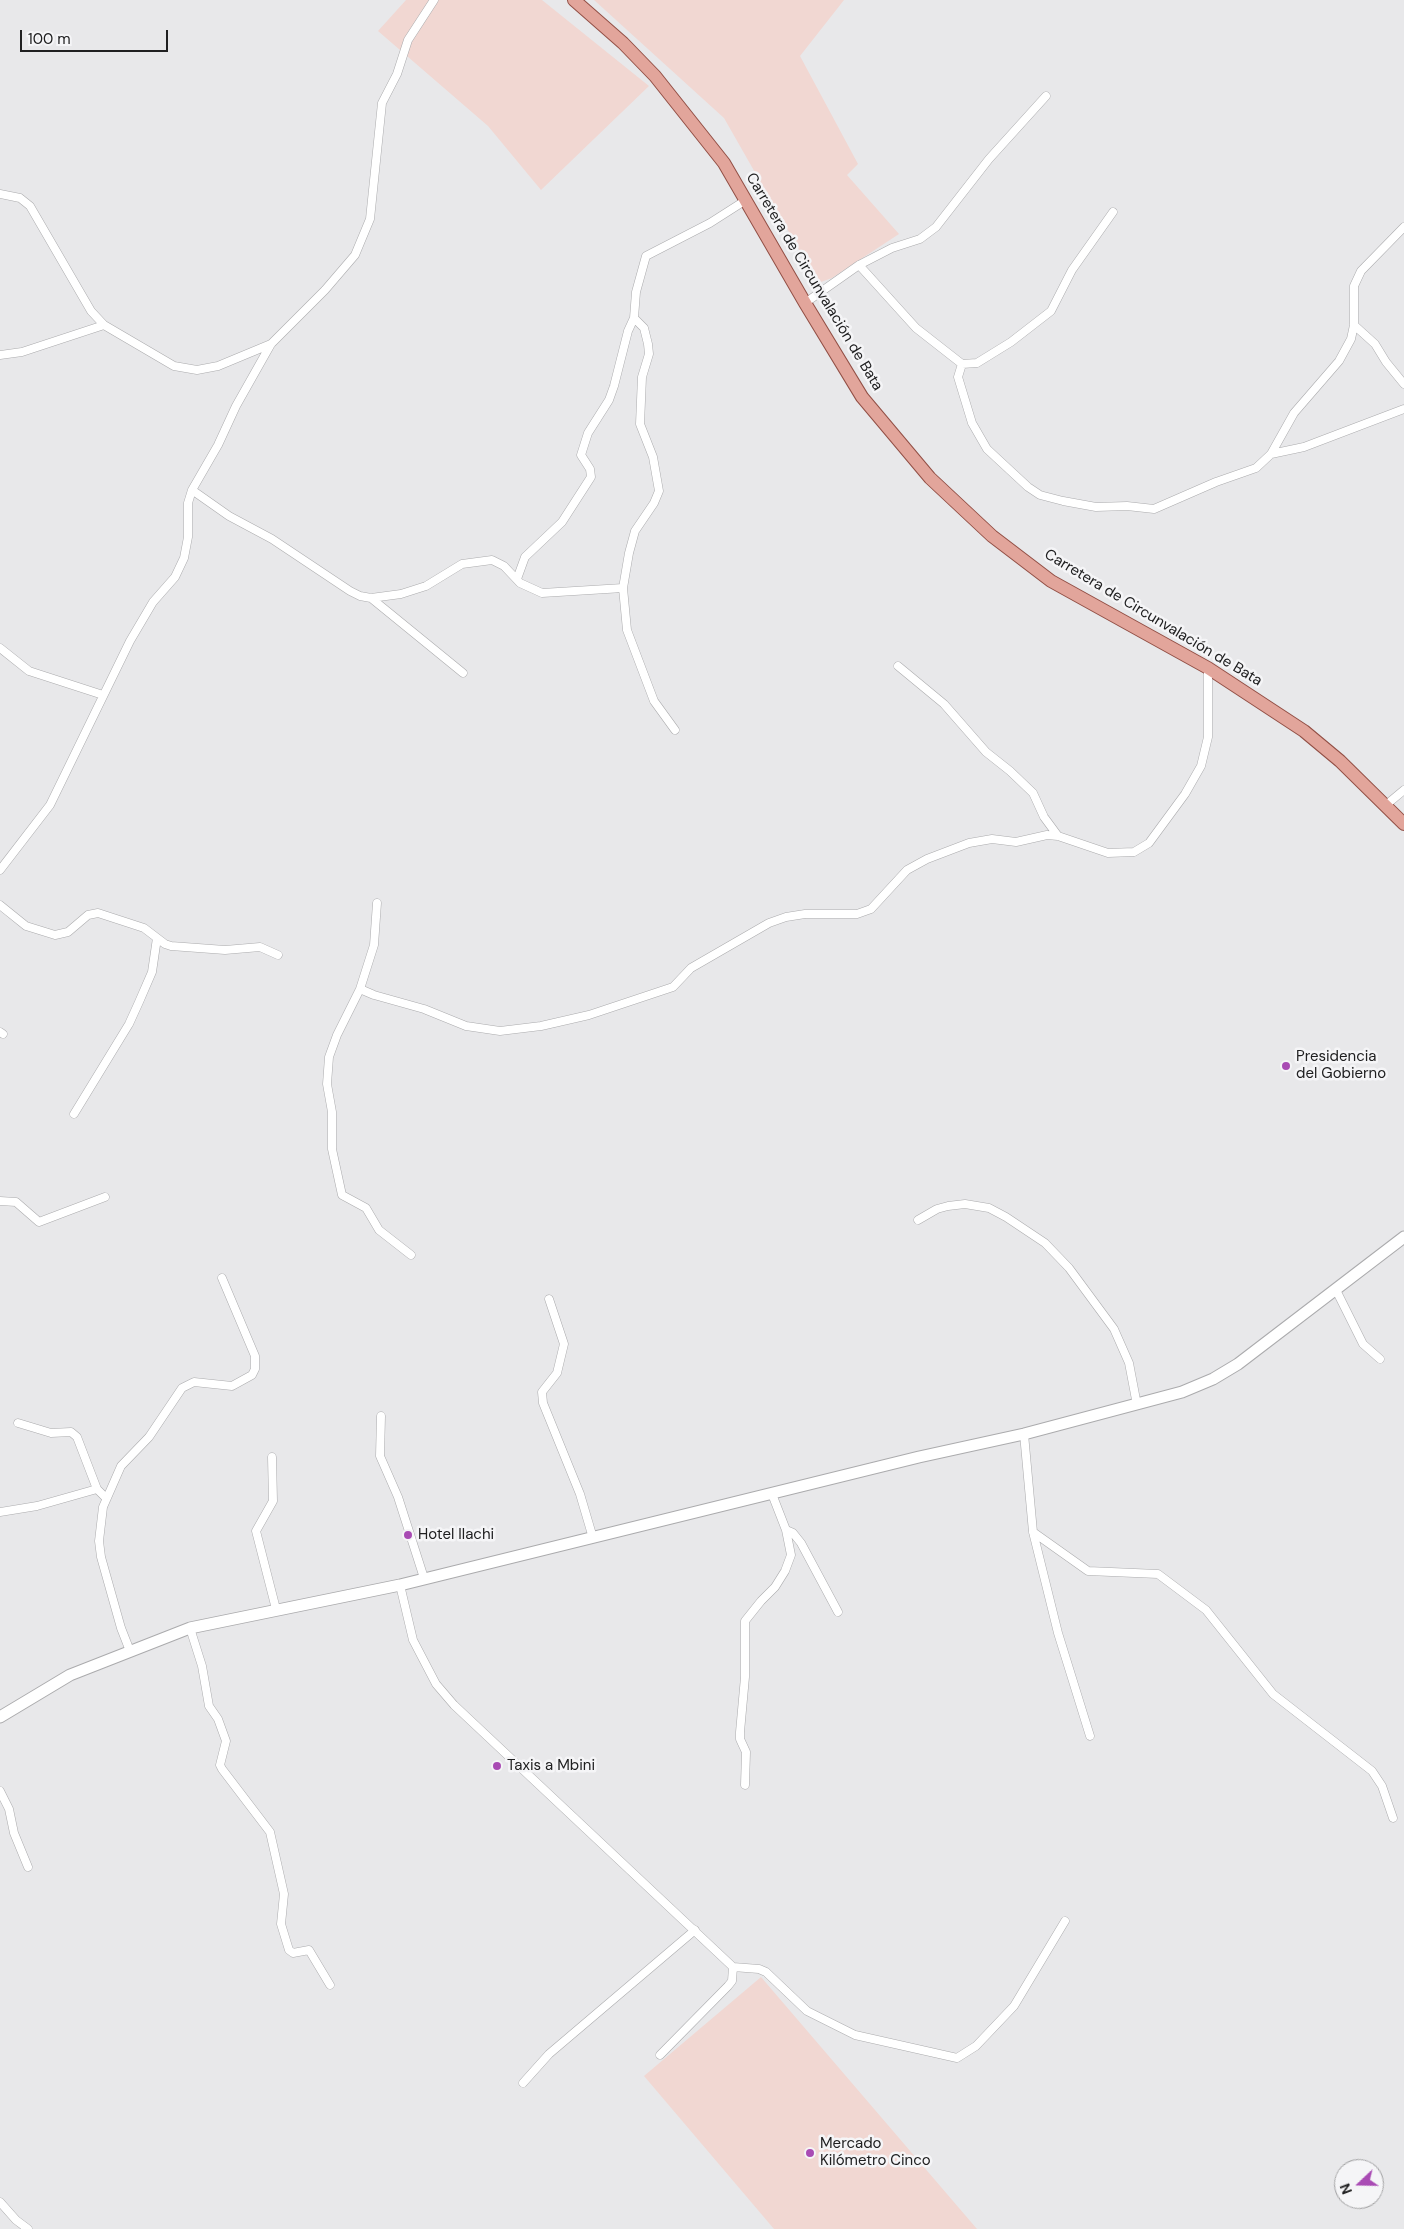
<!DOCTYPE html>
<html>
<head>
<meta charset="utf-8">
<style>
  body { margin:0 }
  #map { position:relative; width:1404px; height:2229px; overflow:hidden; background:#e8e8ea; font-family:"DM Sans",sans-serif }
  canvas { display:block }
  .north { position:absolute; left:1334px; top:2159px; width:50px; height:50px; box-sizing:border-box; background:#f5f5f7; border:1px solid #a0a0a1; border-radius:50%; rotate:249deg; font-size:14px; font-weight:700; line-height:20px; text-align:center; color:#202021 }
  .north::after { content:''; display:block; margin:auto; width:18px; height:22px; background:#a94bb4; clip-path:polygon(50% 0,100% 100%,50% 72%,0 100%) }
  .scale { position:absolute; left:20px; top:30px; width:148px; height:22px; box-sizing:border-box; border:2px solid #202021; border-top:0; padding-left:6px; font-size:15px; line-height:18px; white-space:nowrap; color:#202021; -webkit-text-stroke:4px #f5f5f7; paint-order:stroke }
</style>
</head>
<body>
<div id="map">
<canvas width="1404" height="2229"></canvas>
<div class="north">N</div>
<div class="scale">100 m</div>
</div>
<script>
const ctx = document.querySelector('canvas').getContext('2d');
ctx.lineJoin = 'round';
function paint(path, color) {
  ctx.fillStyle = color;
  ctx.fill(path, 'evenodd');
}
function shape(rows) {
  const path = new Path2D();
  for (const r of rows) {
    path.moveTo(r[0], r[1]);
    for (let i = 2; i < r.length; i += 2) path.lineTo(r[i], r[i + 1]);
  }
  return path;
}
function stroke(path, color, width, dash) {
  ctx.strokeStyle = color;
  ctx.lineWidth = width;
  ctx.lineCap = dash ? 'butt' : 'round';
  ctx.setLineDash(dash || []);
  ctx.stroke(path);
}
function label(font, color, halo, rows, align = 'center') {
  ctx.font = font + ' "DM Sans",sans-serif';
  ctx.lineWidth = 5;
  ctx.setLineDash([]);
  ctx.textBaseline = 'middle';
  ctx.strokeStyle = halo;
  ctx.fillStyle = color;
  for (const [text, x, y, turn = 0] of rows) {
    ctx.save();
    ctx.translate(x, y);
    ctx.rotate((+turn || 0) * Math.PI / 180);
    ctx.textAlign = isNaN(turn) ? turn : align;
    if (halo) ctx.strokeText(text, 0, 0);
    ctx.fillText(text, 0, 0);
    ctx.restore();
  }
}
const commercial = shape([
  [406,0,542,0,649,86,541,190,488,126,378,31],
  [594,0,844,0,800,56,858,164,847,175,899,234,832,278,818,283,724,118],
  [761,1977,977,2229,774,2229,644,2076]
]);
const street = shape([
  [0,194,20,198,30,206,91,311,104,325,174,366,197,370,218,366,271,344],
  [859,265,916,328,962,364,958,377,972,423,987,449,1028,487,1040,495,1063,501,1096,507,1127,506,1154,509,1216,482,1256,468,1271,454,1294,413,1339,361,1351,339,1354,325,1354,286,1361,271,1404,227],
  [805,303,859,265,892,248,920,239,936,227,989,159,1046,96],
  [634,318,644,328,648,344,649,354,642,377,640,424,653,457,659,491,654,503,635,531,629,553,623,588,627,630,654,701,675,730],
  [1354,325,1375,344,1386,362,1404,384],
  [0,355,22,352,104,325],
  [962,364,977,363,1011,342,1051,311,1072,270,1113,212],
  [1271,454,1304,447,1404,409],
  [192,490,229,516,272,539,350,591,360,596,371,598,401,594,426,586,462,564,492,560,504,566,520,583,542,593,623,588],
  [517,579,525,557,562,522,591,477,590,469,581,455,588,433,609,400,614,386,628,331,634,318,636,292,646,256,710,223,746,200],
  [371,598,463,673],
  [0,648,29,671,103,695],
  [898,666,944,704,986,752,1010,771,1033,793,1044,817,1058,836],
  [1386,805,1404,790],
  [0,870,50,805,130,641,153,602,175,577,184,558,188,537,188,503,192,490,218,445,236,406,271,344,325,290,355,255,370,219,382,103,397,74,408,40,434,0],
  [377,903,374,945,360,989,337,1035,329,1057,327,1084,332,1112,332,1149,342,1195,366,1208,379,1230,411,1255],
  [0,905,26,926,55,935,68,932,88,915,98,913,144,928,165,944,171,946,225,950,260,947,278,955],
  [360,989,374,995,424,1009,466,1026,500,1031,541,1026,589,1015,673,987,691,968,769,923,786,917,805,914,857,914,871,909,907,870,927,859,969,843,992,839,1016,842,1047,835,1058,836,1108,853,1134,852,1149,843,1185,794,1201,766,1208,737,1208,668],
  [0,1032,3,1034],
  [74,1114,129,1024,139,1002,152,972,157,938],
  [0,1201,16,1202,39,1222,105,1197],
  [918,1220,937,1209,948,1206,965,1204,989,1208,1006,1217,1045,1243,1069,1268,1114,1329,1129,1363,1137,1405],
  [1336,1290,1363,1344,1380,1359],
  [549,1299,564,1344,557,1373,542,1392,543,1403,580,1494,593,1538],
  [381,1416,380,1456,398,1497,424,1578],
  [18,1423,51,1433,71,1432,77,1437,97,1489,106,1498],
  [1024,1434,1033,1532,1058,1633,1090,1736],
  [272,1457,273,1501,256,1531,276,1609],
  [0,1512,37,1506,97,1489],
  [786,1530,793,1533,801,1543,838,1612],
  [1033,1532,1088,1571,1158,1574,1206,1610,1273,1694,1372,1771,1382,1786,1393,1818],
  [400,1585,413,1640,436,1684,454,1705,733,1967,732,1981,728,1986,660,2055],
  [190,1628,202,1666,209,1706,218,1719,226,1741,220,1765,222,1769,270,1832,284,1894,281,1924,289,1950,293,1953,309,1950,330,1985],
  [130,1651,121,1628,101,1557,99,1541,103,1507,121,1466,149,1437,182,1388,194,1382,232,1386,252,1375,255,1369,255,1356,222,1278],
  [745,1785,746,1752,740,1739,740,1732,745,1677,745,1621,761,1601,775,1587,785,1571,791,1555,786,1530,772,1494],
  [0,1791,9,1809,14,1833,28,1867],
  [733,1967,759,1969,766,1972,807,2011,855,2035,957,2058,976,2046,1014,2006,1065,1921],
  [523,2083,549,2054,695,1930],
  [0,2202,16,2220,28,2229]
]);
const secondary = shape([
  [0,1717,70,1675,190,1628,400,1585,919,1457,1024,1434,1182,1392,1213,1379,1238,1364,1404,1237]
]);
const primary = shape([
  [574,0,623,43,655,76,724,163,805,303,862,397,930,478,992,536,1051,581,1208,668,1304,731,1340,761,1404,824]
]);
const markers = [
  [1286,1066,5,"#a94bb4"],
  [408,1535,5,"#a94bb4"],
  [497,1766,5,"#a94bb4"],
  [810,2153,5,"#a94bb4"]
];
const streetNames = [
  ["Carretera de Circunvalación de Bata",814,282,59],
  ["Carretera de Circunvalación de Bata",1153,618,31]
];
const poiNames = [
  ["Presidencia",1296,1057],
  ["del Gobierno",1296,1074],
  ["Hotel Ilachi",418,1535],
  ["Taxis a Mbini",507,1766],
  ["Mercado",820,2144],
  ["Kilómetro Cinco",820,2161]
];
paint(commercial, '#f1d7d2');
stroke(street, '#ababad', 9);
stroke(secondary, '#ababad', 13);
stroke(primary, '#924f45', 14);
stroke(street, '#fff', 8);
stroke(secondary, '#fff', 11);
stroke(primary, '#e2a59b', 12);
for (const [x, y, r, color] of markers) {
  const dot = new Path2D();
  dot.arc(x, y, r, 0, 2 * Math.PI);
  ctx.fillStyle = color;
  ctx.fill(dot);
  stroke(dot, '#f5f5f7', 2);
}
label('15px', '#202021', '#f5f5f7', streetNames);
label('15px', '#202021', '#f5f5f7', poiNames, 'left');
</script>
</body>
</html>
